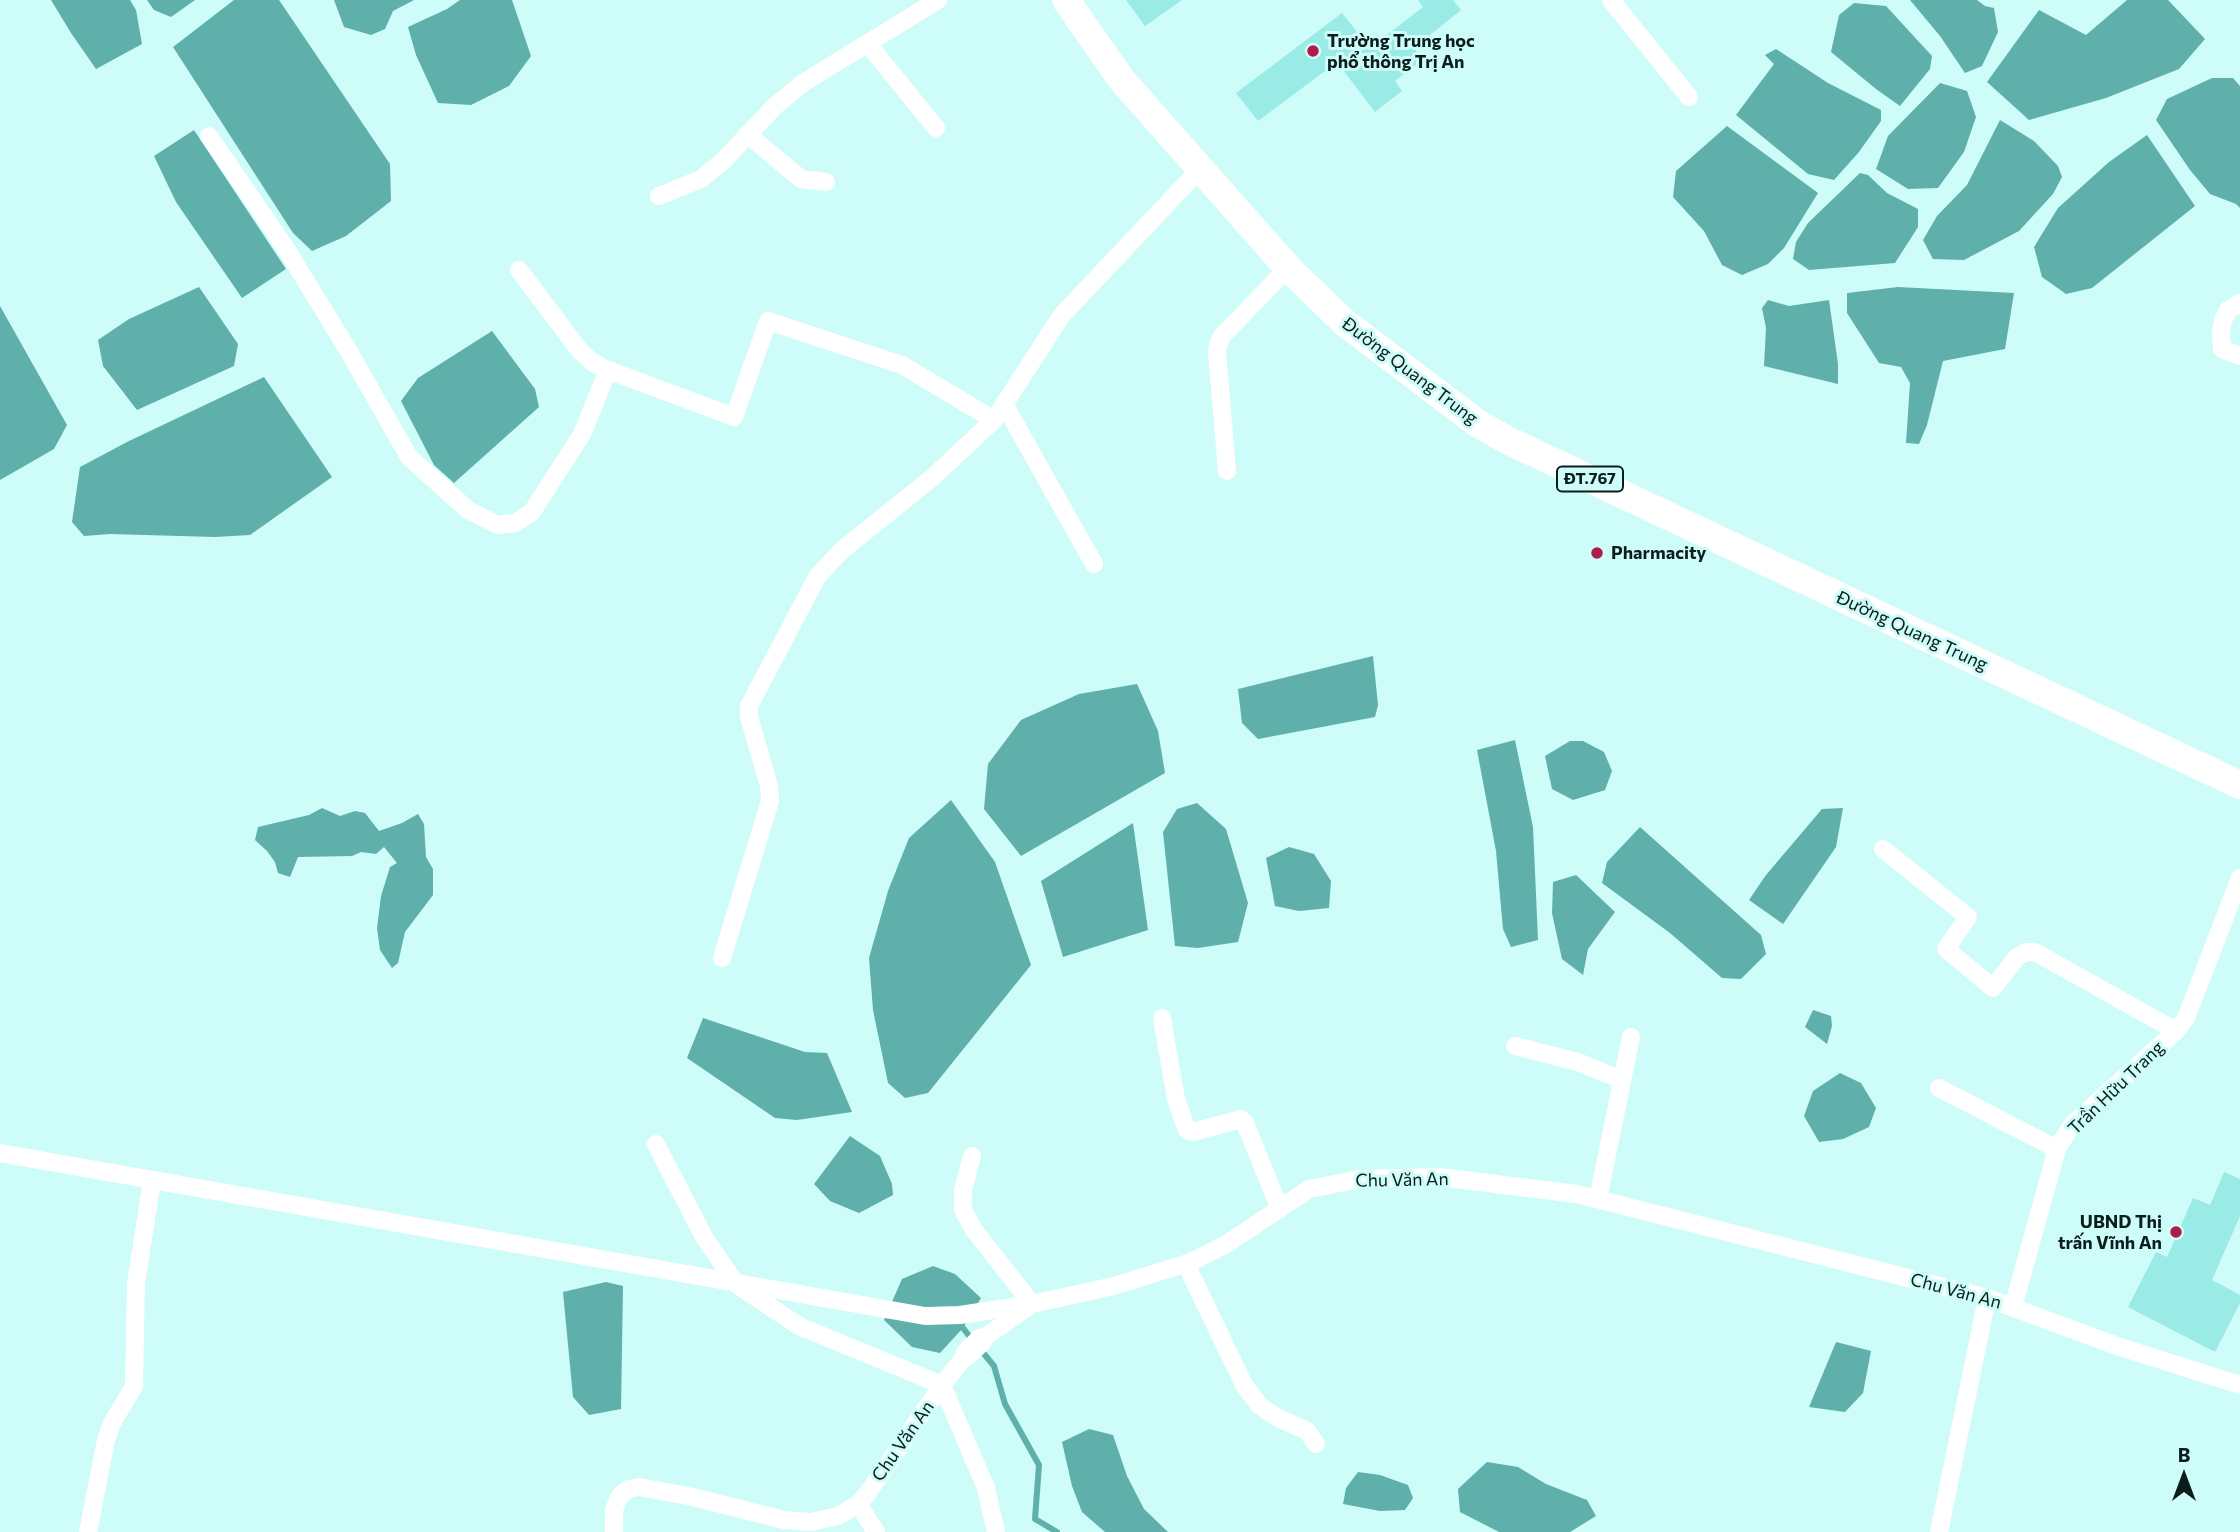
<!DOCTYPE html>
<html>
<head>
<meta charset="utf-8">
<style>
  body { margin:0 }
  #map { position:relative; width:2240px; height:1532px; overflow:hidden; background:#cdfcf9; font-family:Commissioner,sans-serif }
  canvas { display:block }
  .north { position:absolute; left:2149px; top:1441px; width:70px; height:70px; -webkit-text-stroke:5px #cdfcf9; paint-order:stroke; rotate:0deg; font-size:19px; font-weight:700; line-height:28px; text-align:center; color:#0b1d1c }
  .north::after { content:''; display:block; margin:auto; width:24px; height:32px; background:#0b1d1c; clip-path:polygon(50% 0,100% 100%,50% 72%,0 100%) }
</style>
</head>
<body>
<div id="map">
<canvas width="2240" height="1532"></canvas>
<div class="north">B</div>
</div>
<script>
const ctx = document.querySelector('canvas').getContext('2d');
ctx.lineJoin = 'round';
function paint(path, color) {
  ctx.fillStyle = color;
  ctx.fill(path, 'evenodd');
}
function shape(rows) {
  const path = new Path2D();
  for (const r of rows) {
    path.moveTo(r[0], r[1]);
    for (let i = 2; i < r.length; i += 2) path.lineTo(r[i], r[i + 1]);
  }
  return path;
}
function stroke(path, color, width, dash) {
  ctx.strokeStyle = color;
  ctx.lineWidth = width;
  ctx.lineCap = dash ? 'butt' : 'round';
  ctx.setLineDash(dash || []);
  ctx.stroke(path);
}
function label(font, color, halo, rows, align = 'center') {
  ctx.font = font + ' Commissioner,sans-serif';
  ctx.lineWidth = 6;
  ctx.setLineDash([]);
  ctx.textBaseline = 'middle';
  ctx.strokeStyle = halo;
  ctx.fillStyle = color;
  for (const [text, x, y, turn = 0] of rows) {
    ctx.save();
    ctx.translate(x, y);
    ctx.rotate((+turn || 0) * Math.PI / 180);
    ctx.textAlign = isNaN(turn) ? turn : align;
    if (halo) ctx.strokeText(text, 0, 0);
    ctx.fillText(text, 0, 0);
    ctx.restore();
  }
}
const water = shape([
  [51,0,130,0,136,10,142,44,96,69,71,33],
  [147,0,195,0,171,17,154,10],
  [234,0,279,0,390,164,391,201,346,236,312,251,293,233,173,47],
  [334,0,414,0,393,11,385,29,371,35,344,27],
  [460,0,512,0,531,56,509,86,471,105,438,103,416,55,408,27,447,9],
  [1910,0,1977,0,1985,6,1994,8,1998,32,1982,66,1965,73,1940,36],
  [2127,0,2168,0,2205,39,2179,69,2106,98,2029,120,1987,82,2039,10,2086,35],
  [1854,3,1886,6,1932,56,1930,69,1900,106,1876,89,1831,52,1839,15],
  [1776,49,1828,83,1881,110,1881,121,1859,152,1834,180,1808,174,1736,115,1774,64,1765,55],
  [2212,78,2233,78,2240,86,2240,208,2236,204,2210,194,2190,170,2156,120,2167,99],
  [1940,83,1967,91,1976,117,1964,152,1938,188,1908,189,1876,169,1888,136],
  [2000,120,2034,141,2058,166,2062,177,2053,194,2019,231,1964,260,1933,259,1923,240,1937,216,1967,185],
  [1727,126,1818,193,1784,248,1768,264,1742,275,1722,265,1704,231,1673,197,1676,171],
  [194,130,286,269,242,298,176,202,154,156],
  [2147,135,2195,206,2092,288,2066,294,2042,277,2034,247,2058,208,2109,162],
  [1860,173,1868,175,1887,193,1918,209,1918,227,1895,263,1809,270,1793,259,1796,242,1808,223],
  [199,287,238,344,234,366,137,410,103,366,98,340,129,319],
  [1898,287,2014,293,2005,349,1943,361,1927,425,1919,444,1906,443,1910,383,1901,367,1879,363,1847,313,1847,293],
  [1768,300,1789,306,1829,300,1838,364,1838,384,1764,366,1766,328,1762,308],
  [0,306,67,425,54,449,0,480],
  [492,331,535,389,539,407,454,483,434,465,401,401,418,378],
  [264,377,332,477,250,535,215,537,110,534,84,536,72,522,80,467,129,441],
  [1373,656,1378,705,1375,717,1258,739,1242,723,1238,689],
  [1137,684,1158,731,1165,773,1021,856,984,809,988,764,1021,720,1079,694],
  [1515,740,1533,827,1538,940,1511,947,1503,929,1496,851,1477,750],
  [1570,741,1583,741,1604,752,1612,771,1605,790,1573,800,1552,789,1545,756],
  [951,800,995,862,1031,965,928,1093,905,1098,888,1083,873,1010,869,958,888,891,909,838],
  [1197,803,1226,829,1248,903,1238,942,1198,948,1175,946,1163,832,1177,809],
  [322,808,340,816,355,811,365,813,379,831,402,823,418,814,424,824,426,857,433,869,433,895,405,932,398,963,392,968,380,950,377,928,381,896,390,867,397,863,384,847,376,854,361,852,352,856,298,857,290,877,278,873,275,862,267,851,255,840,258,827,309,815],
  [1843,808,1836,847,1783,924,1749,900,1766,875,1822,809],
  [1133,823,1148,930,1063,957,1041,881],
  [1640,827,1761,935,1766,954,1741,979,1722,978,1670,933,1602,883,1607,862],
  [1289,847,1314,854,1331,881,1329,908,1299,911,1275,906,1266,858],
  [1576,875,1615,912,1588,949,1583,975,1562,959,1552,913,1553,882],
  [1813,1010,1831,1016,1832,1026,1827,1044,1805,1027],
  [703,1018,805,1052,827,1053,852,1112,797,1120,775,1118,687,1058],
  [1840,1073,1861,1083,1876,1108,1869,1127,1843,1139,1819,1142,1804,1116,1813,1091],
  [850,1136,880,1156,892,1184,893,1195,859,1213,830,1201,814,1184],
  [933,1266,955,1274,981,1298,963,1328,940,1353,912,1347,884,1320,902,1279],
  [606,1282,623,1286,621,1409,589,1415,573,1397,563,1292],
  [1836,1342,1871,1351,1863,1393,1845,1412,1809,1407],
  [1089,1429,1113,1435,1127,1476,1144,1509,1168,1532,1105,1532,1082,1512,1072,1486,1062,1442],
  [1487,1462,1518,1467,1546,1484,1587,1500,1596,1516,1570,1532,1499,1532,1460,1512,1458,1489],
  [1358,1472,1380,1475,1408,1485,1413,1498,1405,1510,1380,1511,1343,1504,1346,1488]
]);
const stream = shape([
  [963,1328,973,1341],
  [980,1349,994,1366,1005,1404,1039,1465,1035,1519,1057,1532]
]);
const building = shape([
  [1126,0,1182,0,1145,26],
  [1418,0,1453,0,1461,10,1414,48,1423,59,1395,81,1402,91,1375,112,1337,62,1258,121,1236,93,1342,13,1370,48,1423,7],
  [2224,1172,2240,1179,2240,1216,2212,1280,2240,1295,2240,1303,2215,1352,2128,1307,2156,1252,2167,1257,2193,1198,2210,1205]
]);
const minor = shape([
  [1611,0,1689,97],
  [867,43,936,128],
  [747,134,801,179,826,182],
  [209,136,285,247,348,350,409,457,468,510,498,525,515,523,532,512,582,434,608,370],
  [659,196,701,179,724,160,775,106,803,83,938,0],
  [519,270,580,351,592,362,608,370,734,417,768,321,902,365,994,420],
  [2240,303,2228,310,2223,321,2221,332,2222,349,2240,356],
  [1004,404,1094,564],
  [1227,471,1217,352,1218,344,1222,336,1288,268],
  [1883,849,1968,917,1946,949,1993,988,2017,957,2026,952,2035,952,2176,1031],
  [722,958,770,801,769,786,749,717,749,706,817,577,841,551,933,477,994,420,1062,315,1200,169],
  [1162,1018,1176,1099,1187,1130,1193,1132,1241,1119,1245,1123,1280,1209],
  [1515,1046,1578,1062,1622,1080],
  [1939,1088,2057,1149],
  [656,1144,704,1237,736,1284,799,1326,942,1385,986,1488,996,1532],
  [0,1153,925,1316,960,1315,1032,1304,974,1230,963,1210,963,1190,972,1156],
  [1598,1199,1631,1037],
  [1186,1264,1244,1385,1259,1405,1276,1417,1307,1431,1316,1444],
  [2013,1307,2057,1149,2072,1125,2176,1031,2186,1018,2240,878],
  [981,1340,1032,1304,1114,1286,1191,1262,1225,1245,1309,1189,1360,1179,1439,1177,1577,1194,1987,1298,2117,1346,2240,1385],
  [858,1504,876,1532],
  [88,1532,106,1440,112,1423,134,1386,136,1283,152,1181],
  [614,1532,614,1510,619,1497,628,1489,639,1487,693,1497,784,1520,811,1522,838,1516,858,1504,867,1494,942,1385,967,1354],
  [1939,1532,1987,1298]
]);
const tertiary = shape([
  [967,1354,981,1340]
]);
const primary = shape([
  [1066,0,1121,79,1288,268,1344,322,1477,423,1507,440,2240,785]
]);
const markers = [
  [1313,51,7,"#af1c48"],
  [1597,553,7,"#af1c48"],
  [2176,1232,7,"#af1c48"]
];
const shields = [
  [1590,479,66]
];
const shieldNames = [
  ["ĐT.767",1590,479]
];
const poiNames = [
  ["Trường Trung học",1327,41],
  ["phổ thông Trị An",1327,62],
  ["Pharmacity",1611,553],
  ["UBND Thị",2162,1222,"right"],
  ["trấn Vĩnh An",2162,1243,"right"]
];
const streetNames = [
  ["Đường Quang Trung",1410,371,37],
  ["Đường Quang Trung",1912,631,25],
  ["Trần Hữu Trang",2116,1088,-44],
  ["Chu Văn An",1402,1180,-1],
  ["Chu Văn An",1956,1291,15],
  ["Chu Văn An",903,1441,-55]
];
paint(water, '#5fafab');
stroke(stream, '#5fafab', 6);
paint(building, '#9aeae5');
stroke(minor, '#fff', 18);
stroke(tertiary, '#fff', 23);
stroke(primary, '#fff', 28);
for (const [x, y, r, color] of markers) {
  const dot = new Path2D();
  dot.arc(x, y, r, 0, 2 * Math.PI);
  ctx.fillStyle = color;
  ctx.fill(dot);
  stroke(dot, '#cdfcf9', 2.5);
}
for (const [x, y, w] of shields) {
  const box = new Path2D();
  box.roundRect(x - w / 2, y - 12.5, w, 25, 5);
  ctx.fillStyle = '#cdfcf9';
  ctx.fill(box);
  stroke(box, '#0b1d1c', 2);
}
label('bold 16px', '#0b1d1c', null, shieldNames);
label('bold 18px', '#0b1d1c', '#cdfcf9', poiNames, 'left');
label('18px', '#0b1d1c', '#cdfcf9', streetNames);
</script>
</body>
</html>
